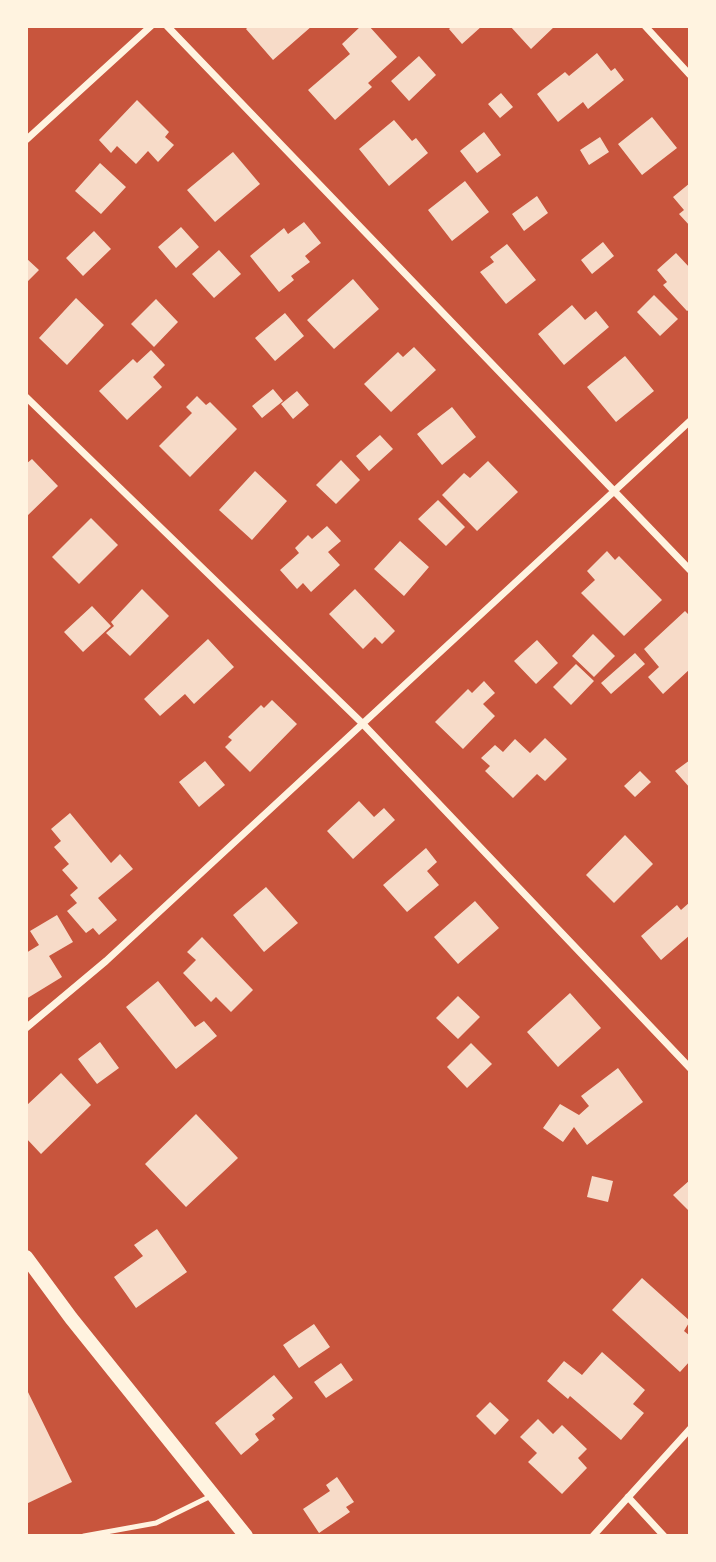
<!DOCTYPE html>
<html>
<head>
<meta charset="utf-8">
<style>
  body { margin:0 }
  #map { position:relative; width:716px; height:1562px; overflow:hidden; background:#c8553d; font-family:"DM Sans",sans-serif }
  canvas { display:block }
  .frame { position:absolute; inset:0; border:28px solid #fff3e0; pointer-events:none }
</style>
</head>
<body>
<div id="map">
<canvas width="716" height="1562"></canvas>
<div class="frame"></div>
</div>
<script>
const ctx = document.querySelector('canvas').getContext('2d');
ctx.lineJoin = 'round';
function paint(path, color) {
  ctx.fillStyle = color;
  ctx.fill(path, 'evenodd');
}
function shape(rows) {
  const path = new Path2D();
  for (const r of rows) {
    path.moveTo(r[0], r[1]);
    for (let i = 2; i < r.length; i += 2) path.lineTo(r[i], r[i + 1]);
  }
  return path;
}
function stroke(path, color, width, dash) {
  ctx.strokeStyle = color;
  ctx.lineWidth = width;
  ctx.lineCap = dash ? 'butt' : 'round';
  ctx.setLineDash(dash || []);
  ctx.stroke(path);
}
const building = shape([
  [249,26,312,26,273,60,246,29],
  [361,26,369,26,397,57,368,83,372,87,335,120,308,90,350,54,342,44],
  [452,26,482,26,462,44,449,29],
  [510,26,555,26,531,49],
  [597,53,611,71,615,68,624,80,588,109,583,102,558,122,537,94,565,72,569,76],
  [419,56,436,75,409,101,391,81],
  [501,93,513,107,500,118,488,104],
  [137,100,169,132,165,137,174,145,158,162,148,151,136,164,117,146,111,153,99,140],
  [652,117,677,148,642,175,618,144],
  [394,120,412,141,416,138,428,153,389,186,359,149],
  [484,132,501,155,477,173,460,151],
  [600,137,609,152,589,165,580,150],
  [233,152,260,184,215,222,187,190],
  [100,163,126,187,101,214,75,191],
  [465,181,489,212,452,241,428,210],
  [690,183,690,226,679,214,684,210,673,197],
  [537,196,548,213,524,231,512,214],
  [304,222,321,243,305,256,310,262,291,276,294,280,279,292,250,256,284,228,288,234],
  [181,227,199,247,176,268,158,247],
  [94,231,111,249,83,276,66,258],
  [603,242,614,256,592,274,581,260],
  [507,244,536,280,506,304,480,272,494,262,490,257],
  [219,250,241,274,214,298,192,274],
  [676,253,690,268,690,309,687,311,663,285,667,282,657,270],
  [26,258,39,270,26,283],
  [353,279,379,309,334,349,307,320],
  [654,295,678,319,660,336,637,312],
  [76,298,104,325,67,365,39,338],
  [156,299,178,322,154,347,131,324],
  [572,305,585,320,596,311,609,327,564,365,538,334],
  [285,313,304,336,275,361,255,338],
  [414,347,436,370,391,412,364,384,398,352,403,357],
  [151,350,165,365,153,377,162,387,127,420,99,391,133,359,137,363],
  [625,356,654,391,616,422,587,387],
  [273,389,283,401,262,418,252,406],
  [297,391,309,405,293,419,281,404],
  [197,396,206,405,210,402,237,429,190,477,159,446,192,413,186,407],
  [452,407,476,437,442,465,417,434],
  [380,435,393,449,369,471,356,456],
  [32,459,58,486,26,517,26,464],
  [341,460,360,480,336,504,316,485],
  [488,461,518,492,477,531,442,495,464,473,470,478],
  [255,471,287,501,252,540,219,510],
  [438,500,465,527,446,546,418,519],
  [91,518,118,545,79,584,52,557],
  [327,526,341,541,328,552,340,565,311,592,303,583,297,589,280,570,299,553,295,548,308,535,312,539],
  [400,541,429,567,404,596,374,569],
  [607,551,615,560,619,556,662,600,624,636,581,593,595,580,587,571],
  [142,589,169,616,130,656,106,633,114,626,111,622],
  [355,589,395,631,382,644,375,637,363,649,329,614],
  [92,606,111,626,83,652,64,632],
  [685,611,690,616,690,669,663,694,648,677,659,667,644,649],
  [593,634,615,656,594,677,572,656],
  [208,639,234,667,194,704,185,694,160,716,144,699],
  [537,640,558,663,536,684,514,661],
  [635,653,645,664,611,694,601,683],
  [576,664,594,681,571,705,553,687],
  [484,681,495,693,483,704,495,716,463,749,435,722,468,689,472,693],
  [272,700,297,724,250,772,225,747,232,740,228,737,261,705,264,708],
  [545,738,567,759,545,781,537,774,513,798,485,771,490,766,481,758,495,745,503,752,515,739,530,753],
  [690,760,690,788,675,771],
  [205,761,225,785,199,807,179,782],
  [640,771,651,782,635,797,624,786],
  [359,801,374,817,384,808,395,820,353,859,327,831],
  [70,813,111,863,120,854,133,869,98,898,117,920,99,935,93,928,86,933,67,911,77,903,70,895,78,888,62,870,69,864,54,847,61,841,51,829],
  [625,835,653,864,614,903,586,875],
  [426,848,437,862,427,871,439,885,407,912,383,885],
  [266,887,298,923,264,952,233,915],
  [475,901,499,928,458,964,434,937],
  [690,902,690,935,661,960,641,936,677,905,681,910],
  [57,915,73,942,49,956,62,977,26,999,26,953,39,945,30,931],
  [202,937,253,990,231,1012,216,997,211,1002,183,973,196,960,187,952],
  [158,981,195,1027,204,1021,217,1036,176,1069,126,1007],
  [570,993,601,1028,558,1067,527,1032],
  [458,996,480,1017,458,1039,436,1018],
  [100,1042,119,1068,97,1084,78,1059],
  [471,1043,492,1064,467,1088,447,1067],
  [618,1068,643,1102,587,1145,574,1127,563,1142,543,1128,560,1104,579,1115,589,1106,581,1096],
  [61,1073,91,1105,41,1154,26,1138,26,1106],
  [196,1114,238,1158,186,1207,145,1164],
  [592,1176,613,1181,608,1202,587,1197],
  [690,1180,690,1212,673,1195],
  [157,1229,187,1272,136,1308,114,1277,143,1256,134,1245],
  [642,1278,690,1321,684,1331,690,1336,690,1361,680,1372,612,1310],
  [314,1324,330,1347,299,1368,283,1345],
  [602,1352,645,1390,633,1404,644,1413,621,1440,570,1396,568,1399,547,1381,564,1361,582,1375],
  [341,1363,353,1380,326,1398,314,1382],
  [274,1375,293,1398,272,1415,275,1419,255,1434,259,1440,241,1455,215,1423],
  [26,1388,72,1482,26,1504],
  [490,1402,509,1420,495,1435,476,1416],
  [538,1419,553,1434,562,1425,587,1449,578,1458,587,1468,562,1494,528,1462,537,1453,520,1437],
  [337,1477,354,1502,346,1507,350,1512,319,1533,303,1509,330,1491,326,1485]
]);
const service = shape([
  [84,1536,156,1523,213,1495]
]);
const minor = shape([
  [167,26,690,570],
  [645,26,690,75],
  [26,140,151,26],
  [26,397,361,722,690,1068],
  [26,1028,106,961,690,421],
  [628,1497,664,1536],
  [593,1536,690,1429]
]);
const secondary = shape([
  [26,1257,71,1318,246,1536]
]);
paint(building, '#f7dbc8');
stroke(service, '#fff3e0', 5);
stroke(minor, '#fff3e0', 7);
stroke(secondary, '#fff3e0', 14);
</script>
</body>
</html>
